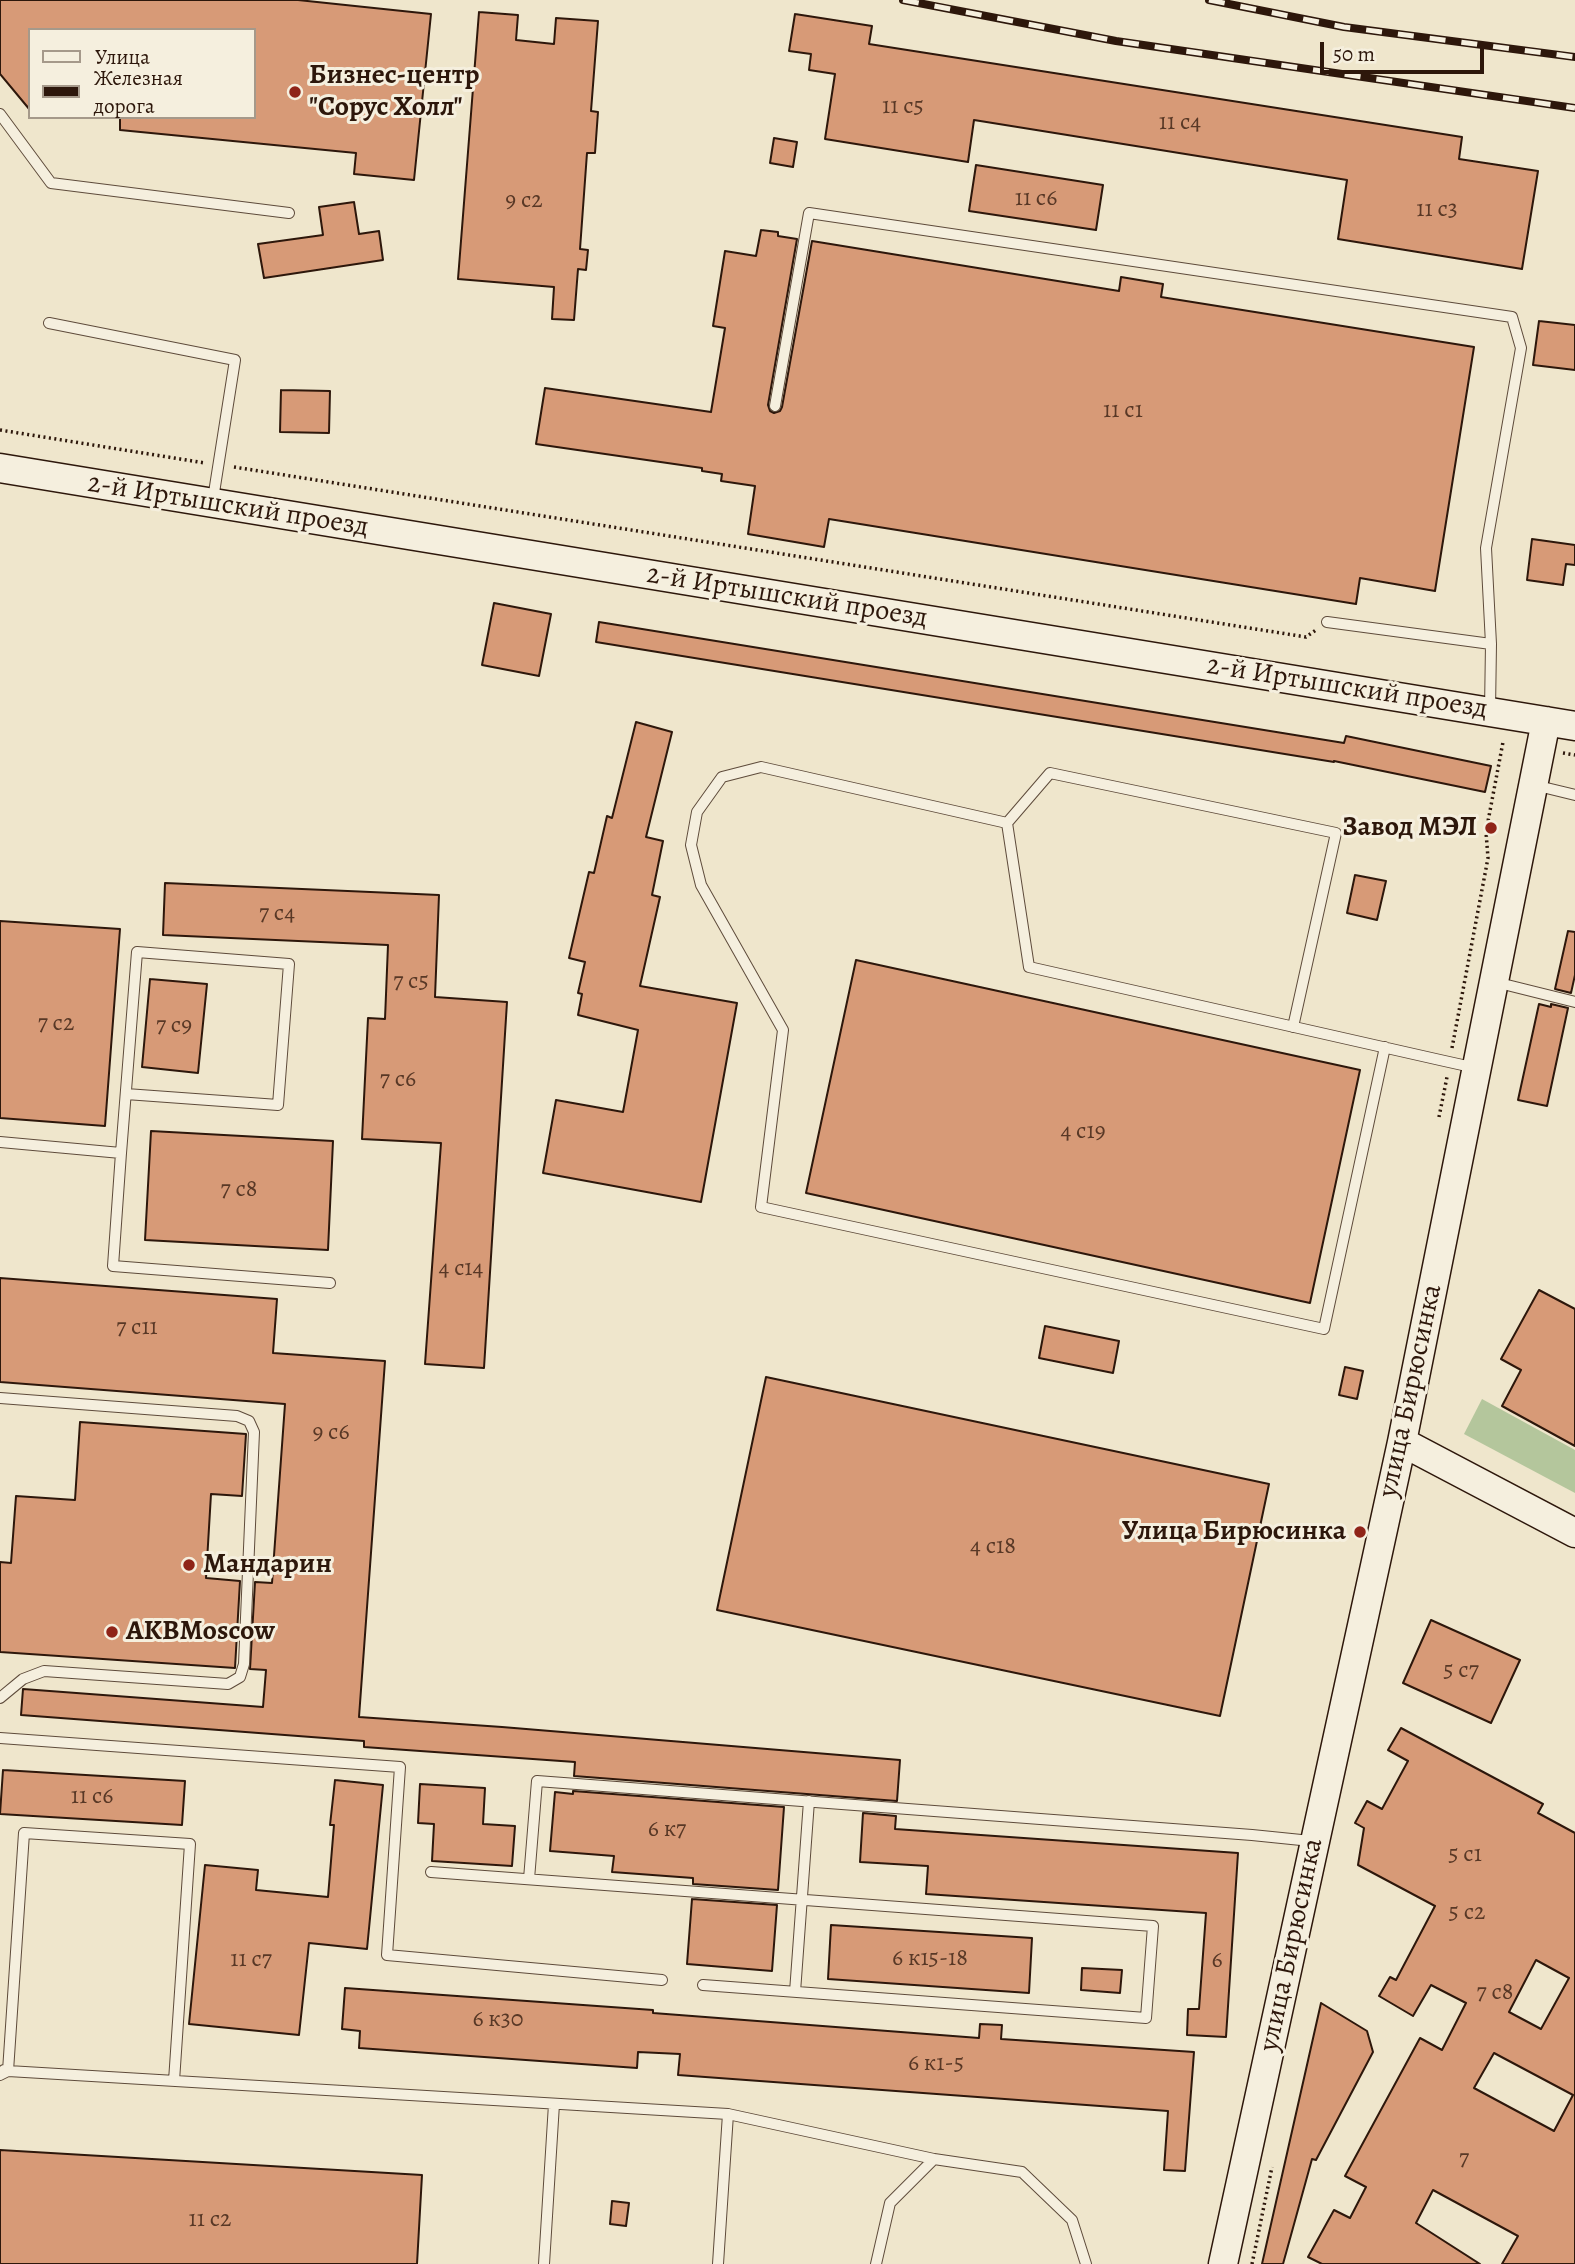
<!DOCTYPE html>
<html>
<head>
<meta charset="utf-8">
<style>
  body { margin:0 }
  #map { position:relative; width:1575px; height:2264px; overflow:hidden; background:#efe6cc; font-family:Alegreya,serif }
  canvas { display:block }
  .legend { position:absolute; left:28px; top:28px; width:228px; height:91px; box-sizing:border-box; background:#f5efde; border:2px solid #a5998a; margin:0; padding:9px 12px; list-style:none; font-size:21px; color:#2d170b }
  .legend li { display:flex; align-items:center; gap:14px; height:35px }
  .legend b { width:35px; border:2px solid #a5998a }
  .scale { position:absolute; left:1320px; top:42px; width:164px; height:32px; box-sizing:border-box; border:4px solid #2d170b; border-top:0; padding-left:9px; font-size:21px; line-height:24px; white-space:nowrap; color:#2d170b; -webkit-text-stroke:5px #f5efde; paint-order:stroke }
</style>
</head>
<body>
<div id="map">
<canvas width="1575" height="2264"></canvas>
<ul class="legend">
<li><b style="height:9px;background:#f5efde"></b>Улица</li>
<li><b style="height:9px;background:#2d170b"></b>Железная дорога</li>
</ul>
<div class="scale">50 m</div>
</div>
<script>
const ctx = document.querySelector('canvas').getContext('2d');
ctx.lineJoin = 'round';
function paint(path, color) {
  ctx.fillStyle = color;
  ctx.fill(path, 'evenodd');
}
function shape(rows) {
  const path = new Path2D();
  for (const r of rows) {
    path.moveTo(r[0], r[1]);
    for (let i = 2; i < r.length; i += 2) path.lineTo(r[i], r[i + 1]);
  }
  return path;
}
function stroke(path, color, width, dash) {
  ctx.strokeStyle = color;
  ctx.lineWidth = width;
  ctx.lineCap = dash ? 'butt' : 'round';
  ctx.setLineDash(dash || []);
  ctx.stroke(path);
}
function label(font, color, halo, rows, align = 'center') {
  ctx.font = font + ' Alegreya,serif';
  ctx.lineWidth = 6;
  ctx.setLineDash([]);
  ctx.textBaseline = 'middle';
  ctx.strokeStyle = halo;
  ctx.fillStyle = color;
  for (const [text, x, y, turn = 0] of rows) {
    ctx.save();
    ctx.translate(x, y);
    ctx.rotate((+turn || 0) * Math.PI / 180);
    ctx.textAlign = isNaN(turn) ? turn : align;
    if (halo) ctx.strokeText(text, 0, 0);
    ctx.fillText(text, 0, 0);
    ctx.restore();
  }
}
const green = shape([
  [1482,1399,1575,1450,1575,1493,1464,1434]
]);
const building = shape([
  [0,0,298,0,431,14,414,180,354,174,356,153,120,130,120,117,254,117,254,30,30,30,30,110,0,74,0,0],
  [479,12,518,15,516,40,554,44,556,18,598,21,591,111,598,112,595,153,587,153,580,249,588,250,586,270,578,269,574,320,552,319,554,287,458,279,479,12],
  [795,14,872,26,869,44,1462,137,1459,159,1538,171,1522,269,1338,239,1347,180,974,120,968,162,825,139,835,74,809,70,811,54,789,51,795,14],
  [774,138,797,142,793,167,770,163,774,138],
  [976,165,1103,185,1096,230,969,211,976,165],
  [354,202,359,234,379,231,383,260,264,278,258,244,323,235,319,207,354,202],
  [761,230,778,232,778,236,797,239,768,405,770,411,774,413,780,411,782,407,812,241,1119,291,1121,277,1163,284,1161,297,1474,347,1435,591,1360,578,1356,604,829,519,824,547,748,534,755,486,721,481,722,474,702,471,702,468,536,444,545,388,711,412,725,328,713,326,725,251,756,256,761,230],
  [1539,321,1575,325,1575,370,1533,365,1539,321],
  [281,390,330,391,329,433,280,432,281,390],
  [1532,539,1575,545,1575,565,1566,564,1563,585,1527,580,1532,539],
  [494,603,551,614,539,676,482,665,494,603],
  [599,622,1344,743,1346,736,1491,766,1485,792,1334,761,1334,762,596,642,599,622],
  [636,722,672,732,646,837,663,841,652,895,660,897,640,986,737,1003,701,1202,543,1173,556,1100,623,1112,638,1030,578,1015,582,994,578,993,585,962,569,958,589,872,594,873,607,816,612,818,636,722],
  [1355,875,1386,881,1377,920,1347,913,1355,875],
  [165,883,439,895,435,997,507,1002,484,1368,425,1364,441,1143,362,1139,368,1018,385,1019,388,945,163,935,165,883],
  [0,921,120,929,105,1126,0,1118,0,921],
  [1568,931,1575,932,1575,975,1571,993,1555,989,1568,931],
  [856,960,1360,1070,1310,1303,806,1193,856,960],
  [150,979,207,984,198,1073,142,1067,150,979],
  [1539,1004,1551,1007,1551,1004,1568,1008,1547,1106,1518,1100,1539,1004],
  [151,1131,333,1141,328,1250,145,1240,151,1131],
  [0,1278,277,1299,273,1353,385,1361,359,1717,502,1727,900,1760,897,1801,574,1776,575,1762,364,1747,364,1741,21,1715,23,1689,263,1707,266,1670,250,1669,255,1582,272,1583,285,1404,0,1382,0,1278],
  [1539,1290,1575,1309,1575,1446,1502,1406,1521,1370,1501,1359,1539,1290],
  [1045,1326,1119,1341,1113,1373,1039,1358,1045,1326],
  [1345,1367,1363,1371,1357,1399,1339,1395,1345,1367],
  [766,1377,1269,1484,1220,1716,717,1610,766,1377],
  [80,1422,246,1434,242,1496,211,1494,206,1578,240,1581,235,1668,0,1652,0,1562,11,1563,16,1496,75,1500,80,1422],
  [1431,1620,1520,1660,1491,1723,1403,1683,1431,1620],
  [1401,1728,1543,1804,1538,1813,1575,1833,1575,2264,1502,2264,1518,2236,1433,2190,1416,2223,1480,2264,1322,2264,1308,2257,1334,2210,1350,2218,1366,2187,1345,2176,1420,2038,1442,2050,1466,2003,1431,1985,1413,2016,1379,1996,1390,1977,1396,1980,1435,1906,1358,1865,1364,1828,1355,1823,1367,1801,1382,1809,1408,1761,1388,1750,1401,1728],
  [1536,1960,1569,1978,1541,2029,1509,2012,1536,1960],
  [1494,2053,1573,2095,1554,2131,1474,2088,1494,2053],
  [3,1770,185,1781,182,1825,0,1814,3,1770],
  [335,1780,383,1785,367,1949,309,1943,299,2035,189,2024,205,1865,258,1870,256,1890,328,1897,334,1825,330,1825,335,1780],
  [420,1784,485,1788,483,1824,515,1826,512,1866,432,1861,434,1824,418,1823,420,1784],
  [573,1791,784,1807,778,1890,693,1884,693,1878,612,1872,614,1856,550,1851,555,1792,573,1794,573,1791],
  [863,1813,896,1816,895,1829,1238,1853,1226,2037,1187,2035,1188,2009,1199,2009,1206,1913,926,1894,928,1866,860,1862,863,1813],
  [692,1899,777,1905,772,1971,687,1964,692,1899],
  [831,1925,1032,1938,1029,1993,828,1979,831,1925],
  [1082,1968,1122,1970,1120,1993,1081,1990,1082,1968],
  [345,1988,653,2010,653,2013,979,2038,980,2024,1002,2025,1001,2039,1194,2052,1185,2171,1164,2170,1168,2111,678,2075,680,2054,638,2052,637,2068,359,2048,360,2031,342,2029,345,1988],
  [1321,2003,1367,2031,1373,2052,1316,2160,1312,2159,1283,2264,1262,2264,1321,2003],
  [0,2150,422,2175,417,2264,0,2264,0,2150],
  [612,2201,629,2203,626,2226,610,2224,612,2201]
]);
const path = shape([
  [0,430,205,463],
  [234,467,1306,637,1316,630],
  [1563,753,1575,755],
  [1452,1048,1488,858,1486,832,1503,742],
  [1439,1117,1447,1077],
  [1252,2264,1272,2167]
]);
const lane = shape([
  [0,114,51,183,289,213],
  [49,323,235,360,213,499],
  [775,406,809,213,1512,317,1521,348,1486,548,1491,644],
  [1327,622,1491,644,1490,710],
  [1534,785,1575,795],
  [1007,823,1050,773,1336,833,1293,1027],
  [1495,982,1575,1002],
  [1385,1047,1324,1329,761,1207,783,1030,701,885,691,845,697,812,722,777,761,767,1007,823,1029,967,1440,1060,1476,1068],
  [0,1142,121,1153,113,1266,330,1283],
  [121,1153,137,952,289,964,278,1105,126,1094],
  [0,1398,237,1416,249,1421,254,1432,244,1664,240,1677,228,1684,44,1671,23,1679,0,1698],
  [0,1738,400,1767,387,1955,662,1980],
  [431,1872,1153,1926,1146,2018,703,1985],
  [529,1879,537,1781,1252,1835,1311,1841],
  [795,1992,809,1801],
  [4,2070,8,2071,24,1833,190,1844,174,2081],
  [0,2075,8,2071,728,2114,934,2159],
  [544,2264,554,2104],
  [718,2264,728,2114],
  [876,2264,890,2203,934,2159,1022,2172,1072,2220,1086,2264]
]);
const secondary = shape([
  [0,468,1575,726],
  [1402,1442,1575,1533],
  [1223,2264,1402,1442,1546,721]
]);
const rail = shape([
  [903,0,1116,41,1575,108],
  [1209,0,1344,27,1575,57]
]);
const markers = [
  [295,92,7,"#8f2418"],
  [1491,828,7,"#8f2418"],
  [1360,1532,7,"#8f2418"],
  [189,1565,7,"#8f2418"],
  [112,1632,7,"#8f2418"]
];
const numberNames = [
  ["11 с5",903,107],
  ["11 с4",1180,123],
  ["11 с6",1036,199],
  ["9 с2",524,201],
  ["11 с3",1437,210],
  ["11 с1",1123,411],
  ["7 с4",277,914],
  ["7 с5",411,982],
  ["7 с2",56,1024],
  ["7 с9",174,1026],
  ["7 с6",398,1080],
  ["4 с19",1083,1132],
  ["7 с8",239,1190],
  ["4 c14",461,1269],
  ["7 с11",137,1328],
  ["9 с6",331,1433],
  ["4 с18",993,1547],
  ["5 с7",1461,1671],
  ["11 c6",92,1797],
  ["6 к7",667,1830],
  ["5 с1",1465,1855],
  ["5 с2",1467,1913],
  ["6 к15-18",930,1959],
  ["11 c7",251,1960],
  ["6",1217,1961],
  ["7 с8",1495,1993],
  ["6 к30",498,2020],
  ["6 к1-5",936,2064],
  ["7",1464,2159],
  ["11 с2",210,2220]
];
const poiNames = [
  ["Бизнес-центр",309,76],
  ["\"Сорус Холл\"",309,108],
  ["Завод МЭЛ",1477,828,"right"],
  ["Улица Бирюсинка",1346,1532,"right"],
  ["Мандарин",203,1565],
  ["AKBMoscow",126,1632]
];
const streetNames = [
  ["2-й Иртышский проезд",228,506,9],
  ["2-й Иртышский проезд",787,597,9],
  ["2-й Иртышский проезд",1347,688,9],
  ["улица Бирюсинка",1411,1391,-78],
  ["улица Бирюсинка",1292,1945,-78]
];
paint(green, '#b4c69c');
paint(building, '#d79a77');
stroke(building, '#2d170b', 2);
stroke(lane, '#5e4b3b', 12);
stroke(secondary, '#2d170b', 31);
stroke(path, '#2d170b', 3.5, [2, 3.5]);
stroke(lane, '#f5efde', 10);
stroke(secondary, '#f5efde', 28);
stroke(rail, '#2d170b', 8);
stroke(rail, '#f5efde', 5, [16]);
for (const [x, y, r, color] of markers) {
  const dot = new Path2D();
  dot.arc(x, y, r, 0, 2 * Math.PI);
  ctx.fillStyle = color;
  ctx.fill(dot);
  stroke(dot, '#f5efde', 2.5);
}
label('24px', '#583826', null, numberNames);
label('bold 28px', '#2d170b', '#f5efde', poiNames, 'left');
label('28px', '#2d170b', '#f5efde', streetNames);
</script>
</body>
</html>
